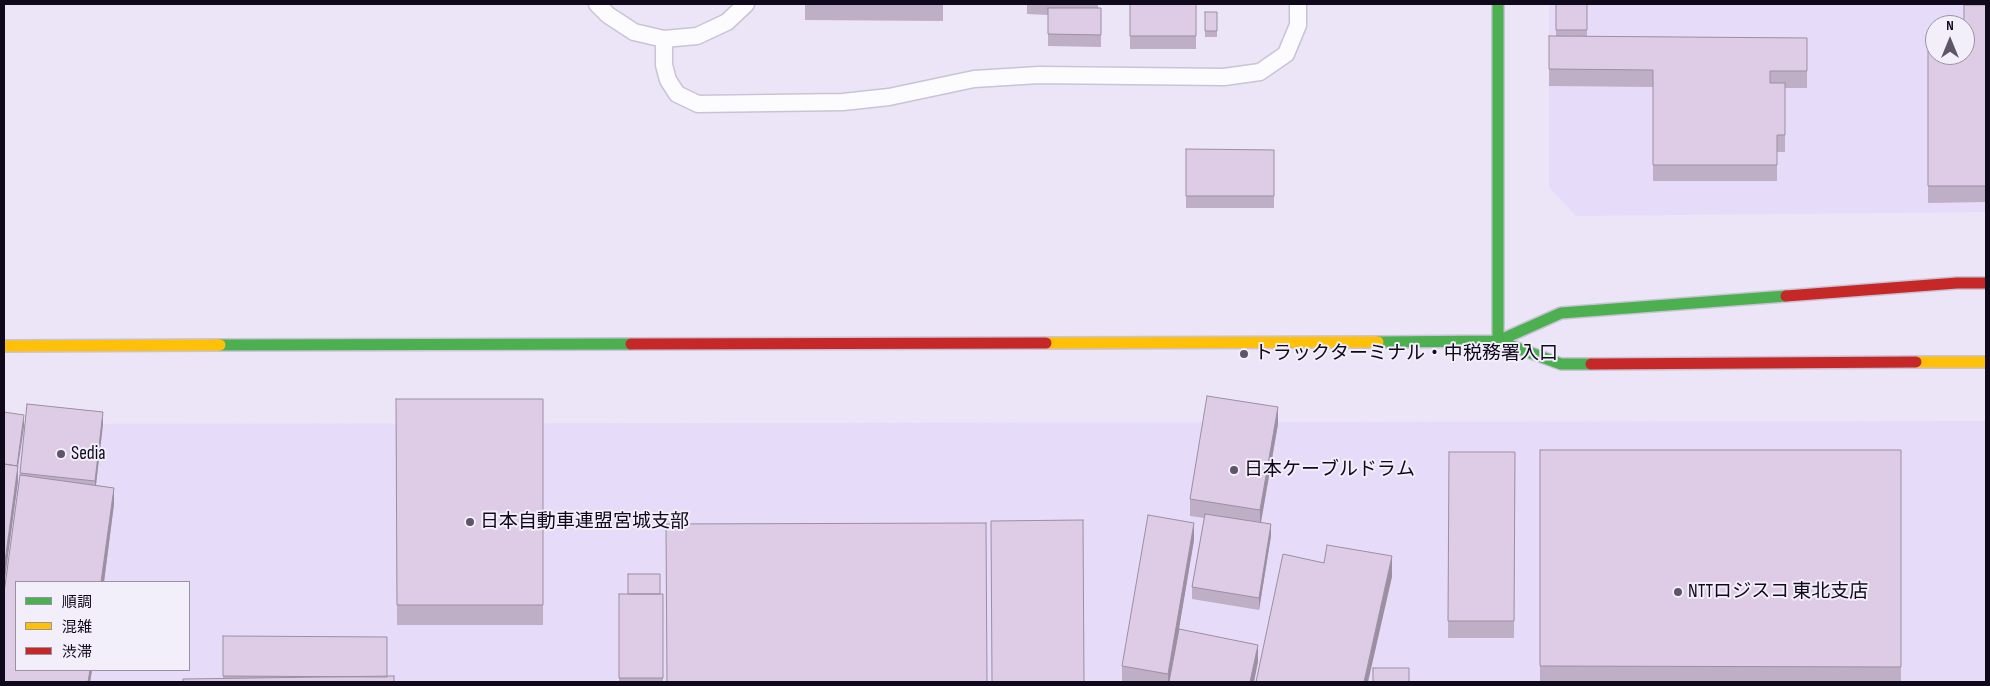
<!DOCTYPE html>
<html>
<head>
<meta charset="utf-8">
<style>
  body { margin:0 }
  #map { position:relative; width:1990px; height:686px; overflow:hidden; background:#ebe5f7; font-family:"Sofia Sans Condensed","Noto Sans JP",sans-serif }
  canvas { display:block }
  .frame { position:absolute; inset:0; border:5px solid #10081b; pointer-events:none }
  .legend { position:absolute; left:15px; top:581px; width:175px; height:90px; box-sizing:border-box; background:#f2eefa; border:1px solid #9892a1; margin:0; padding:6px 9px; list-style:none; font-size:15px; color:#10081b }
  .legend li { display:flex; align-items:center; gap:10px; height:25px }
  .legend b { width:25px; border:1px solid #9892a1 }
  .north { position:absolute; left:1925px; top:15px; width:50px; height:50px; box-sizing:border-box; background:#f2eefa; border:1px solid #9892a1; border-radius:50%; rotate:0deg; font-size:14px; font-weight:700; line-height:20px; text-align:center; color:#10081b }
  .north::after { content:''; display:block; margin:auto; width:18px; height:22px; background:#5d5568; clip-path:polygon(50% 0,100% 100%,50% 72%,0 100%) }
</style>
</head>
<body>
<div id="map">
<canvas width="1990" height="686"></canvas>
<div class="frame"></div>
<ul class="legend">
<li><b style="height:6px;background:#4caf50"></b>順調</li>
<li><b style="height:6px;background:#ffc107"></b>混雑</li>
<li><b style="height:6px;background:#c62828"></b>渋滞</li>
</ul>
<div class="north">N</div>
</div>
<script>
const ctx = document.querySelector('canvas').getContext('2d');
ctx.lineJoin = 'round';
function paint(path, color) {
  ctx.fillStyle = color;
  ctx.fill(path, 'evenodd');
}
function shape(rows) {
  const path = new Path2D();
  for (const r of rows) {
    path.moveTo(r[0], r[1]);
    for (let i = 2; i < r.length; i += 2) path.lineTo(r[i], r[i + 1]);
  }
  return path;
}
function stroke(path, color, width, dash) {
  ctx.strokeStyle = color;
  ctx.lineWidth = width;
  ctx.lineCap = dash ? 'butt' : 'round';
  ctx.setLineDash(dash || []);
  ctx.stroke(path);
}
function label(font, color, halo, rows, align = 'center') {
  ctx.font = font + ' "Sofia Sans Condensed","Noto Sans JP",sans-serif';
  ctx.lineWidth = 4;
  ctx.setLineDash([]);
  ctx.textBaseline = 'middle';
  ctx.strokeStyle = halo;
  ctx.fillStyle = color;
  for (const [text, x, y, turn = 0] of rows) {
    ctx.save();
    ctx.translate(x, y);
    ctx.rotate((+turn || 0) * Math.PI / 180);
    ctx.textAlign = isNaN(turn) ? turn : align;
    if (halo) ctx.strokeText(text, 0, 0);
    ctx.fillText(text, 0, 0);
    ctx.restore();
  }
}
const built = shape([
  [1549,4,1986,4,1986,212,1576,216,1549,187],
  [1935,25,1965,25,1965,55,1935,55],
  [1986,421,1986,682,4,682,4,424],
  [16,582,189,582,189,670,16,670]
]);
const lane = shape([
  [597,4,608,15,634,32,664,39,697,36,727,22,746,4],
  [664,39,664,65,668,80,677,94,698,104,843,102,889,97,974,79,1039,75,1224,77,1260,72,1286,54,1298,25,1298,4]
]);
const fast = shape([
  [1498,4,1498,341],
  [1498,341,1561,313,1786,296],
  [1378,342,1498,341,1561,364,1591,364],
  [220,345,631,344]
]);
const slow = shape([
  [1046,343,1378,342],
  [4,346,220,345],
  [1916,362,1986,362]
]);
const jam = shape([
  [1786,296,1957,283,1986,283],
  [631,344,1046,343],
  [1591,364,1916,362]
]);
const wall = shape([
  [805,4,943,4,943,21,805,20],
  [1027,4,1098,4,1098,8,1101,8,1101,47,1048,46,1048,15,1027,14],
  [1130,4,1196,4,1196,49,1130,49],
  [1556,4,1587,4,1587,36,1556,36],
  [1986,5,1986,202,1928,203,1928,42,1965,55],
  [1205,12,1217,12,1217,37,1205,37],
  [1549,36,1807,38,1807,88,1785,88,1785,152,1777,152,1777,181,1653,181,1653,87,1549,86],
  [1186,149,1274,150,1274,208,1186,208],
  [396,399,543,399,543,625,397,625],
  [27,404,103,412,103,424,96,485,114,488,114,504,104,582,16,582,16,670,92,670,90,682,4,682,4,593,20,475],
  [1278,424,1261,523,1271,536,1259,610,1192,599,1192,587,1204,518,1190,516,1190,499],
  [1540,450,1901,450,1901,682,1540,682],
  [1449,452,1515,452,1514,638,1448,638],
  [1194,540,1178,633,1258,661,1254,682,1122,682,1122,666],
  [619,594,663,594,663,682,619,682],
  [223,636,387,676,223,679]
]);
const shadedWall = shape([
  [1278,407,1278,424,1260,527,1260,510],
  [103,412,103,424,95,493,95,481],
  [24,415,24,427,18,467,18,482,4,586,4,569],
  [114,488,114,504,104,582,101,582],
  [1194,523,1194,540,1170,682,1168,682,1168,674],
  [1271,524,1271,536,1259,610,1259,598],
  [1392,556,1392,577,1368,682,1364,682],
  [1258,645,1258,661,1254,682,1250,682],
  [90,670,92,670,90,682,88,682]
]);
const building = shape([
  [1130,4,1196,4,1196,36,1130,36,1130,4],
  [1556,4,1587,4,1587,30,1556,30,1556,4],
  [1964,5,1986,5,1986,186,1928,186,1928,42,1935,42,1935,55,1965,55,1965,25,1964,25,1964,5],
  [1048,8,1101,8,1101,35,1048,34,1048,8],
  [1205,12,1217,12,1217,31,1205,31,1205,12],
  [1549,36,1807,38,1807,71,1770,71,1770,83,1785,83,1785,135,1777,135,1777,165,1653,165,1653,70,1549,69,1549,36],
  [1186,149,1274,150,1274,196,1186,196,1186,149],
  [1207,396,1278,407,1260,510,1190,499,1207,396],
  [396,399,543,399,543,605,397,605,396,399],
  [27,404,103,412,95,481,20,473,27,404],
  [4,412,24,415,17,466,4,464,4,412],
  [1540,450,1901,450,1901,667,1540,666,1540,450],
  [1449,452,1515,452,1514,621,1448,621,1449,452],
  [4,464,18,466,4,569,4,464],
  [20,475,114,488,101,582,16,582,16,670,90,670,88,682,4,682,4,593,20,475],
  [1205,514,1271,524,1259,598,1192,587,1205,514],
  [1148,515,1194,523,1168,674,1122,666,1148,515],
  [1083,520,1084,682,992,682,991,521,1083,520],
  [986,523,987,682,667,682,666,524,986,523],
  [1327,545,1392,556,1364,682,1256,682,1283,554,1324,563,1327,545],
  [628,574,660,574,660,594,628,594,628,574],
  [619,594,663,594,663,678,619,678,619,594],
  [1179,629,1258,645,1250,682,1169,682,1179,629],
  [223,636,387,637,387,677,223,676,223,636],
  [1373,668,1409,668,1409,682,1373,682,1373,668],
  [394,676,394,682,183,682,183,679,394,676]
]);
const markers = [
  [1244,354,5,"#5d5568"],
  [61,454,5,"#5d5568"],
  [1234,470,5,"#5d5568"],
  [470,522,5,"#5d5568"],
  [1678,592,5,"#5d5568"]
];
const poiNames = [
  ["トラックターミナル・中税務署入口",1254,354],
  ["Sedia",71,454],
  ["日本ケーブルドラム",1244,470],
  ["日本自動車連盟宮城支部",480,522],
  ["NTTロジスコ 東北支店",1688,592]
];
paint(built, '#e6dcf9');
stroke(lane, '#cac3d6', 19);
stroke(fast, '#cac3d6', 14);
stroke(slow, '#cac3d6', 14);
stroke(jam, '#cac3d6', 14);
stroke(lane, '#fcfbfe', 16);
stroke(fast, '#4caf50', 11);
stroke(slow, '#ffc107', 11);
stroke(jam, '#c62828', 11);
paint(wall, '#bfafc6');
paint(shadedWall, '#9b8fa1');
paint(building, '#decce6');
stroke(building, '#9b8fa1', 1);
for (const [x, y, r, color] of markers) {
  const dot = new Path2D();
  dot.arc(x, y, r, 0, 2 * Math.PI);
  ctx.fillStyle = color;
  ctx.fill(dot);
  stroke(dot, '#f2eefa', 2);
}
label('19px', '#10081b', '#f2eefa', poiNames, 'left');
</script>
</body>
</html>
